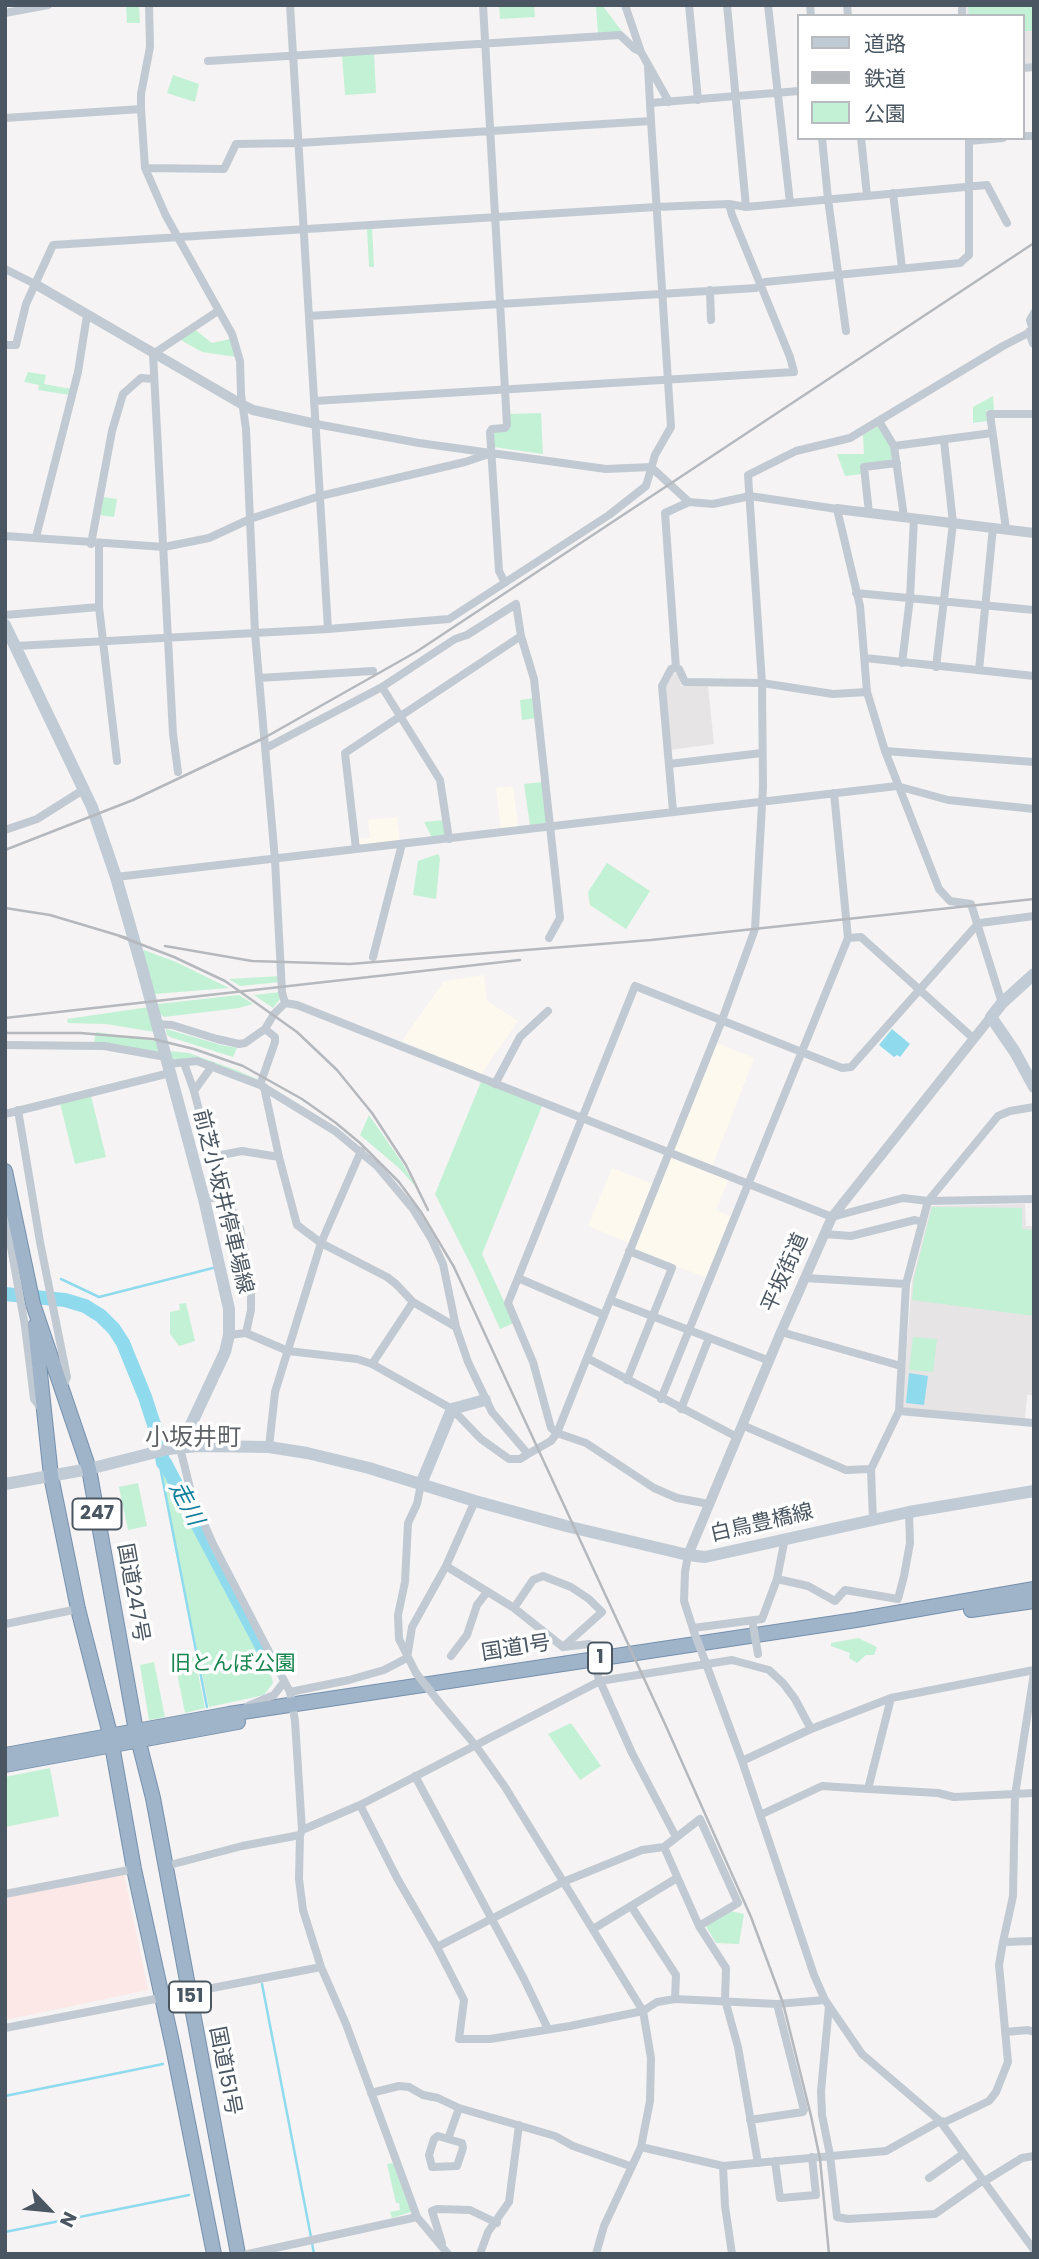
<!DOCTYPE html>
<html>
<head>
<meta charset="utf-8">
<style>
  body { margin:0 }
  #map { position:relative; width:1039px; height:2259px; overflow:hidden; background:#f5f3f3; font-family:Poppins,"Noto Sans JP",sans-serif }
  canvas { display:block }
  .frame { position:absolute; inset:0; border:7px solid #4a5661; pointer-events:none }
  .legend { position:absolute; left:797px; top:14px; width:228px; height:126px; box-sizing:border-box; background:#fff; border:2px solid #b7bbc0; margin:0; padding:9px 12px; list-style:none; font-size:21px; color:#4a5661 }
  .legend li { display:flex; align-items:center; gap:14px; height:35px }
  .legend b { width:35px; border:2px solid #b7bbc0 }
  .north { position:absolute; left:14px; top:2175px; width:70px; height:70px; -webkit-text-stroke:5px #fff; paint-order:stroke; rotate:116deg; font-size:19px; font-weight:700; line-height:28px; text-align:center; color:#4a5661 }
  .north::after { content:''; display:block; margin:auto; width:24px; height:32px; background:#4a5661; clip-path:polygon(50% 0,100% 100%,50% 72%,0 100%) }
</style>
</head>
<body>
<div id="map">
<canvas width="1039" height="2259"></canvas>
<div class="frame"></div>
<ul class="legend">
<li><b style="height:9px;background:#c1cbd6"></b>道路</li>
<li><b style="height:9px;background:#b5b8bd"></b>鉄道</li>
<li><b style="height:19px;background:#c3f1d5"></b>公園</li>
</ul>
<div class="north">N</div>
</div>
<script>
const ctx = document.querySelector('canvas').getContext('2d');
ctx.lineJoin = 'round';
function paint(path, color) {
  ctx.fillStyle = color;
  ctx.fill(path, 'evenodd');
}
function shape(rows) {
  const path = new Path2D();
  for (const r of rows) {
    path.moveTo(r[0], r[1]);
    for (let i = 2; i < r.length; i += 2) path.lineTo(r[i], r[i + 1]);
  }
  return path;
}
function stroke(path, color, width, dash) {
  ctx.strokeStyle = color;
  ctx.lineWidth = width;
  ctx.lineCap = dash ? 'butt' : 'round';
  ctx.setLineDash(dash || []);
  ctx.stroke(path);
}
function label(font, color, halo, rows, align = 'center') {
  ctx.font = font + ' Poppins,"Noto Sans JP",sans-serif';
  ctx.lineWidth = 7;
  ctx.setLineDash([]);
  ctx.textBaseline = 'middle';
  ctx.strokeStyle = halo;
  ctx.fillStyle = color;
  for (const [text, x, y, turn = 0] of rows) {
    ctx.save();
    ctx.translate(x, y);
    ctx.rotate((+turn || 0) * Math.PI / 180);
    ctx.textAlign = isNaN(turn) ? turn : align;
    if (halo) ctx.strokeText(text, 0, 0);
    ctx.fillText(text, 0, 0);
    ctx.restore();
  }
}
const commercial = shape([
  [513,786,518,827,501,829,496,788],
  [397,817,400,841,357,846,356,839,370,838,368,820],
  [484,975,487,1001,518,1021,481,1074,402,1041,444,981],
  [715,1042,754,1058,712,1167,672,1152],
  [672,1158,728,1180,716,1210,732,1217,707,1278,635,1250,634,1247,669,1159],
  [612,1168,653,1184,629,1243,588,1226]
]);
const education = shape([
  [966,5,1034,5,1034,63,1023,64,1023,16,967,16],
  [678,673,681,686,708,686,714,744,670,750,664,687,671,674],
  [1025,1204,1026,1226,1034,1226,1034,1395,1027,1395,1025,1418,902,1409,912,1281,931,1206]
]);
const medical = shape([
  [124,1873,148,1990,5,2020,5,1898]
]);
const green = shape([
  [126,5,139,5,140,23,127,23],
  [499,5,534,5,535,17,500,19],
  [596,5,602,5,624,34,598,34],
  [968,5,1034,5,1034,31,1023,31,1023,16,969,16],
  [374,53,376,93,345,95,342,55],
  [173,75,199,84,195,102,167,93],
  [372,227,374,267,369,267,367,228],
  [194,329,212,343,230,339,236,357,202,352,179,339],
  [28,372,46,375,44,384,71,389,70,395,38,390,39,385,24,382],
  [993,396,994,410,986,410,987,421,973,423,973,407],
  [541,413,543,454,493,447,494,431,505,429,508,414],
  [878,426,891,447,892,461,862,465,862,474,845,476,837,454,864,454,863,435],
  [102,497,117,499,114,517,100,515],
  [534,698,536,718,522,720,520,700],
  [543,782,548,823,530,825,524,784],
  [444,820,446,836,432,838,424,822],
  [438,854,440,858,436,899,413,895,418,861],
  [607,863,650,891,626,929,590,905,588,892],
  [144,950,176,962,229,988,155,994,143,952],
  [281,976,281,982,240,986,229,979],
  [281,992,281,998,273,1008,254,995],
  [239,995,253,1004,239,1008,164,1017,160,1014,158,1004],
  [149,1007,155,1032,106,1024,68,1023,67,1019],
  [166,1029,221,1045,237,1048,233,1057,170,1037,167,1035],
  [96,1032,156,1041,159,1052,94,1043],
  [169,1051,189,1053,236,1070,259,1080,259,1083,210,1064,171,1061],
  [481,1082,542,1106,482,1254,514,1323,500,1329,474,1271,435,1194],
  [91,1096,106,1157,75,1164,60,1103],
  [369,1115,403,1164,415,1186,399,1168,360,1135],
  [932,1207,1022,1208,1022,1229,1034,1230,1034,1316,912,1300,914,1278],
  [186,1303,195,1341,179,1346,170,1334,170,1312,180,1310,179,1304],
  [913,1337,937,1339,933,1372,909,1370],
  [158,1460,161,1460,164,1464,269,1666,273,1683,264,1695,209,1707],
  [138,1483,147,1526,128,1530,119,1487],
  [858,1638,877,1647,874,1655,866,1655,857,1663,849,1658,850,1653,831,1646,831,1643],
  [194,1654,205,1708,185,1713,174,1658],
  [154,1662,165,1717,149,1720,140,1665],
  [571,1723,601,1766,580,1780,548,1734],
  [50,1768,59,1816,5,1827,5,1777],
  [730,1911,744,1914,739,1944,716,1943,707,1928,707,1924],
  [393,2163,411,2212,392,2218,390,2212,400,2210,399,2203,396,2203,387,2164]
]);
const water = shape([
  [892,1029,910,1044,900,1057,897,1055,894,1057,879,1045],
  [909,1373,928,1376,924,1405,906,1403]
]);
const stream = shape([
  [61,1279,99,1297,213,1268],
  [158,1456,207,1707],
  [262,1984,311,2237],
  [5,2096,163,2064],
  [5,2232,189,2195],
  [312,2243,314,2254]
]);
const river = shape([
  [5,1294,65,1300,85,1306,101,1316,114,1329,123,1343,145,1397,160,1443,163,1463,165,1463,271,1664]
]);
const minor = shape([
  [149,5,150,47,141,94,141,109,145,168,166,216,232,334,240,361,241,394,246,429,255,633,275,860,282,992,285,1003],
  [290,5,328,629],
  [483,5,507,425,505,428,492,429,490,432,499,571,505,583],
  [625,5,641,52,669,102],
  [689,5,698,100],
  [727,5,746,207],
  [768,5,790,203],
  [810,5,811,16],
  [847,5,848,16],
  [962,5,962,16],
  [5,13,48,5],
  [208,61,620,35,635,49,641,52],
  [648,67,650,103],
  [1023,68,1034,67],
  [5,118,141,109],
  [1023,136,1034,136],
  [822,138,828,199,846,331],
  [861,138,867,195],
  [969,141,1003,138],
  [145,168,224,169,236,144,299,143,651,121,650,103,799,91],
  [893,193,902,268],
  [5,269,35,284],
  [710,290,711,320],
  [309,316,756,288,765,282,960,263,969,255,969,138],
  [1033,330,1030,320,1034,313],
  [5,345,16,345,26,304,53,245,656,207,729,204,746,207,987,185,1007,223],
  [314,401,794,372,790,357,732,215,729,204],
  [879,421,894,446],
  [316,424,419,443,606,469,651,467,689,502],
  [869,513,864,467,897,463],
  [904,517,894,446,992,433],
  [1006,529,990,414,1034,414],
  [5,536,164,547,209,538,250,519,320,496,465,462,492,453],
  [36,537,78,372,87,315],
  [91,544,112,431,123,394,141,378,154,379],
  [99,544,99,607,117,761],
  [856,593,1034,610],
  [5,615,99,607],
  [16,646,328,629,449,619,609,515,646,486,655,455,671,427,651,121],
  [865,658,1034,676],
  [902,663,910,598,914,518],
  [936,667,953,523,944,441],
  [676,668,679,669,685,682,762,683,833,694,867,692],
  [979,670,993,527],
  [259,678,373,671],
  [382,687,440,780,449,839],
  [266,748,382,687,455,639,467,635,516,604,521,636,534,679,560,918,549,938],
  [885,751,1034,762],
  [669,764,762,753],
  [178,772,173,734,153,354,218,311],
  [673,811,662,686,671,669,676,668,665,513,689,502,713,504,750,496,837,509,860,606,867,692,885,751,939,889,950,901,971,904,1002,1003],
  [5,830,37,819,83,790],
  [356,849,345,753,521,636],
  [116,877,897,786,948,800,1034,809],
  [848,938,861,937,973,1038],
  [373,957,402,844],
  [285,1003,297,1005,832,1217,903,1198,928,1201,998,1116,1010,1111,1034,1107],
  [157,1024,172,1025,217,1039,239,1044,245,1043,265,1029,274,1014,285,1003],
  [5,1045,104,1046,166,1057],
  [184,1063,194,1091,211,1157,226,1196],
  [168,1064,197,1061,260,1085,335,1131,377,1166,413,1209,432,1240,443,1264,456,1327],
  [495,1084,520,1037,548,1011],
  [260,1085,275,1042,275,1037,265,1029],
  [264,1087,279,1157,297,1225,321,1243,275,1392,269,1447],
  [194,1091,212,1066],
  [18,1110,40,1242,67,1377,62,1389],
  [5,1114,170,1073],
  [361,1151,321,1243,387,1277,396,1284,413,1302,456,1327,468,1362,492,1412,528,1454],
  [211,1157,242,1151,279,1157],
  [204,1199,226,1196,240,1228,251,1283,251,1310,246,1333],
  [5,1213,25,1326,34,1399,41,1408],
  [824,1234,851,1236,915,1220,922,1222],
  [518,1278,604,1315],
  [805,1278,906,1284],
  [610,1300,770,1361],
  [781,1332,901,1366],
  [229,1335,246,1333,288,1351,357,1359,372,1364,452,1409,481,1439,509,1459,520,1459,528,1454,551,1441,557,1433,586,1443,654,1488,677,1498,709,1504],
  [587,1358,737,1437],
  [372,1364,413,1302],
  [627,1380,672,1268,629,1251],
  [661,1399,848,938,834,793],
  [681,1409,709,1338],
  [899,1411,1034,1423],
  [742,1425,846,1470,871,1469],
  [557,1433,722,1020,755,929,763,787,762,683,748,475,796,451,850,438,1003,346,1034,330],
  [557,1433,551,1428,533,1362,508,1303,635,986,842,1068,851,1067,976,926,980,923,1034,916],
  [180,1448,192,1496,213,1544,290,1692,295,1721,302,1830,300,1835,299,1879,303,1910,321,1967,346,2024,417,2217,448,2254],
  [873,1521,871,1469,899,1411,906,1284,928,1201,1034,1199],
  [688,1555,685,1572,684,1601,694,1632],
  [446,1566,514,1608,563,1647,589,1644,594,1647],
  [777,1579,808,1586,835,1601,845,1590,898,1599,904,1576,910,1543,909,1512],
  [514,1608,533,1580,543,1576,571,1587,589,1599,602,1612,563,1647],
  [5,1624,78,1609],
  [693,1628,762,1619,777,1579,785,1538],
  [451,1656,467,1635,477,1605,487,1592],
  [705,1661,742,1761,814,1975,825,2000,862,2054,940,2121,1034,2250],
  [416,1673,399,1639,398,1615,405,1582,408,1523,417,1504,421,1484],
  [1034,1673,1015,1795,1013,1896,1003,1942,1034,1941],
  [599,1679,632,1753,676,1837],
  [290,1692,349,1680,384,1670,407,1658,412,1627,446,1566,475,1501],
  [891,1698,1034,1670],
  [439,1702,476,1746,505,1787,643,2011,651,2058,650,2101,641,2147,604,2226,596,2254],
  [248,1706,274,1695,284,1682],
  [742,1761,811,1729],
  [415,1776,524,1979,548,2029],
  [360,1805,397,1878,437,1947,563,1882,642,1850,664,1847,700,1819,738,1903,699,1926],
  [760,1815,822,1786,868,1789],
  [302,1830,360,1805,600,1681,732,1660,769,1670,783,1683,795,1699,811,1729,891,1698,868,1789,938,1793,954,1797,1034,1793],
  [664,1847,699,1926,726,1968,725,2000,738,2047,758,2163],
  [166,1866,242,1846,300,1835],
  [5,1894,134,1869],
  [631,1906,676,1975,675,1999],
  [593,1929,677,1878],
  [437,1947,464,2000,459,2039,490,2039,570,2026,643,2011,657,2002,675,1999,777,2004,825,2000],
  [829,2006,821,2091,822,2115,830,2155,837,2217,848,2219,935,2214,982,2181],
  [5,2028,321,1967],
  [1005,2032,1028,2030,1034,2032],
  [371,2093,399,2086,409,2087,423,2095,438,2098,459,2108,555,2136,573,2146,630,2166],
  [750,2120,803,2112,804,2110,777,2004],
  [448,2139,438,2136,434,2139,429,2155,432,2167,457,2166,463,2148,462,2143,448,2139,459,2108],
  [641,2147,723,2166,886,2151,940,2121,945,2122,989,2101,996,2092,1008,2062,999,1965,1003,1942],
  [775,2161,780,2198,816,2195,812,2157],
  [723,2166,725,2206,732,2254],
  [929,2178,963,2154],
  [983,2182,1022,2158,1034,2156],
  [442,2243,432,2211,437,2209,470,2210,497,2223],
  [248,2254,417,2217],
  [480,2254,488,2232,509,2202,519,2125]
]);
const tertiary = shape([
  [35,284,243,405,253,410,316,424],
  [1030,332,1034,343],
  [837,509,1034,533],
  [688,1555,781,1332,832,1217,991,1017]
]);
const secondary = shape([
  [5,625,92,807,116,877,142,968,204,1199,229,1309,229,1335,225,1352,180,1448],
  [1034,974,1002,1003,991,1017,1015,1052,1034,1087],
  [5,1484,89,1469,168,1449,198,1446,269,1447,307,1453,369,1468,475,1501,566,1526,688,1555,705,1557,909,1512,1034,1491],
  [421,1484,452,1409,485,1400]
]);
const trunk = shape([
  [5,1171,33,1304,89,1469,136,1731,153,1798,238,2254],
  [35,1326,51,1476,78,1609,110,1734,134,1869,173,2047,214,2254],
  [971,1610,1034,1601],
  [5,1755,229,1714,856,1620,1034,1589],
  [5,1765,238,1722]
]);
const rail = shape([
  [5,850,133,800,264,738,416,652,1034,243],
  [5,908,50,915,127,938],
  [119,936,174,957,225,981,297,1032,337,1070,372,1113,406,1165,428,1210],
  [165,946,252,961,350,964,651,940,1034,899],
  [5,1018,520,960],
  [5,1033,80,1033,153,1039,194,1049,243,1066,302,1099,336,1123,360,1143,399,1182,421,1212,454,1267,665,1724,751,1917,783,2003,811,2116,820,2159,829,2254]
]);
const minorBridge = shape([
  [753,1625,758,1654],
  [694,1632,705,1661],
  [594,1647,598,1676],
  [416,1673,439,1702]
]);
const shields = [
  [97,1514,49],
  [600,1658,24],
  [190,1997,42]
];
const shieldNames = [
  ["247",97,1514],
  ["1",600,1658],
  ["151",190,1997]
];
const streetNames = [
  ["前芝小坂井停車場線",222,1202,76],
  ["平坂街道",786,1273,-66],
  ["白鳥豊橋線",762,1524,-13],
  ["国道247号",132,1593,80],
  ["国道1号",516,1649,-9],
  ["国道151号",224,2071,79]
];
const parkNames = [
  ["旧とんぼ公園",233,1665]
];
const waterNames = [
  ["走川",185,1504,62]
];
const quarterNames = [
  ["小坂井町",193,1439]
];
paint(commercial, '#fdf9ef');
paint(education, '#e6e4e5');
paint(medical, '#fce8e6');
paint(green, '#c3f1d5');
paint(water, '#90daee');
stroke(stream, '#90daee', 2.5);
stroke(river, '#90daee', 14);
stroke(trunk, '#7690ad', 16);
stroke(minor, '#c1cad2', 8);
stroke(tertiary, '#c1cad2', 10);
stroke(secondary, '#c1cbd6', 12);
stroke(trunk, '#9fb4c9', 14);
stroke(rail, '#b5b8bd', 2.5);
stroke(minorBridge, '#c1cad2', 8);
for (const [x, y, w] of shields) {
  const box = new Path2D();
  box.roundRect(x - w / 2, y - 15.5, w, 31, 5);
  ctx.fillStyle = '#fff';
  ctx.fill(box);
  stroke(box, '#4a5661', 2);
}
label('bold 19px', '#4a5661', null, shieldNames);
label('21px', '#4a5661', '#fff', streetNames);
label('21px', '#17864f', '#fff', parkNames);
label('italic 23px', '#0c7c9b', '#fff', waterNames);
label('24px', '#5f6368', '#fff', quarterNames);
</script>
</body>
</html>
